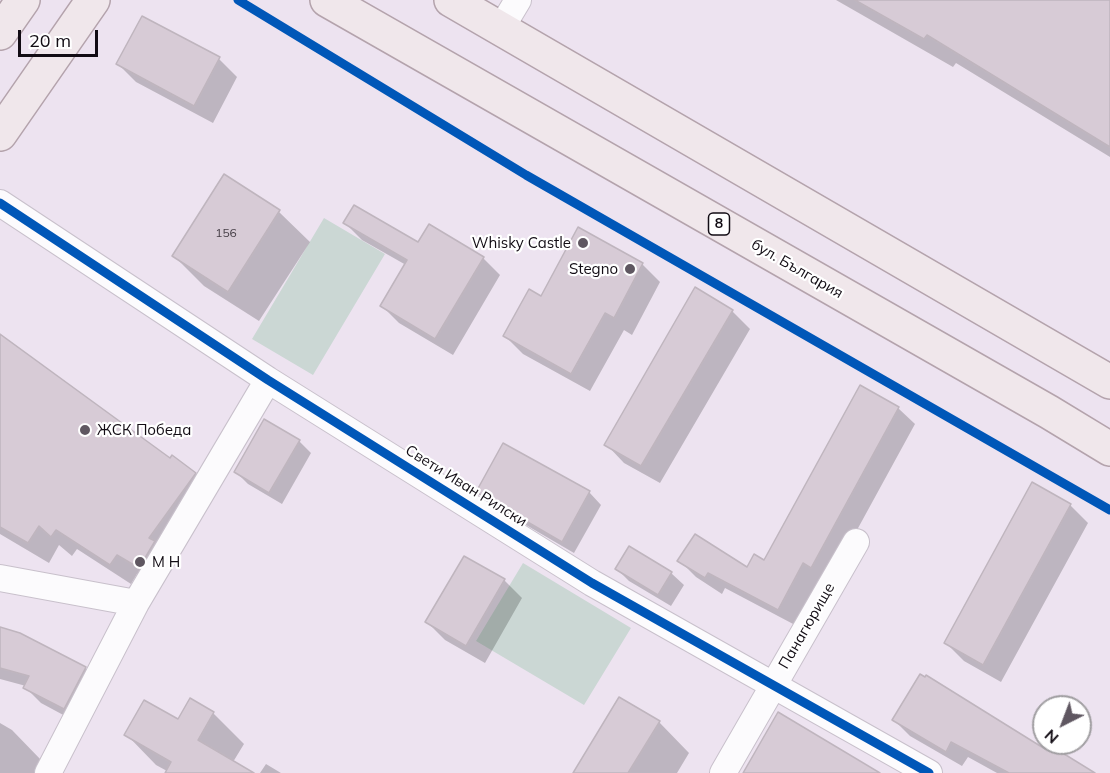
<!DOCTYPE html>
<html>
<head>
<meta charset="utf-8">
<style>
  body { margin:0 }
  #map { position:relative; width:1110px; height:773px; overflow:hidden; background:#ede3f0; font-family:Mulish,sans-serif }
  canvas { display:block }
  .north { position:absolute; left:1032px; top:695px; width:60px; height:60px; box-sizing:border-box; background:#fff; border:2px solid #a09ea1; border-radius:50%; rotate:222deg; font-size:16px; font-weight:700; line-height:24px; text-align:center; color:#120c14 }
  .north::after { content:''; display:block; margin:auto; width:21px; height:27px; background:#5f5761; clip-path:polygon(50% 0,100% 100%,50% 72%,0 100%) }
  .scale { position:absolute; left:18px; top:30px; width:80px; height:27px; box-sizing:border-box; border:3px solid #120c14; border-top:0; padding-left:8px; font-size:18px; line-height:21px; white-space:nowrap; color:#120c14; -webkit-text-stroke:4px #fff; paint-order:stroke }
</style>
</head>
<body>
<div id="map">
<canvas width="1110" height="773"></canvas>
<div class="north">N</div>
<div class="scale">20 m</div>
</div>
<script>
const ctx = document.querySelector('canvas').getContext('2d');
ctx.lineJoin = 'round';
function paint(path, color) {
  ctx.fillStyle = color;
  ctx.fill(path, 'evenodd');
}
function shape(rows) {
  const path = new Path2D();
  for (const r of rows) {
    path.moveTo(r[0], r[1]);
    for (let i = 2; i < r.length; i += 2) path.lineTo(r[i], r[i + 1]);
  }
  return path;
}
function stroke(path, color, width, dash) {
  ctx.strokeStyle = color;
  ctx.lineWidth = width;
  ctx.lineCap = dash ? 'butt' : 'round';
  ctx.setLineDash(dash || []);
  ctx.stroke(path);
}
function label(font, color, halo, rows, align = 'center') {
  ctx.font = font + ' Mulish,sans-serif';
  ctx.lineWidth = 4.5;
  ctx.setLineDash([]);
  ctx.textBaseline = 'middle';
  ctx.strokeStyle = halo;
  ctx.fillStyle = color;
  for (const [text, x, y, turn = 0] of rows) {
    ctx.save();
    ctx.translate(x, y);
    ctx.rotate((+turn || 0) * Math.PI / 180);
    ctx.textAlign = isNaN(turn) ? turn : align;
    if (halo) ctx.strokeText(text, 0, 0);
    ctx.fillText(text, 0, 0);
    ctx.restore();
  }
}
const green = shape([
  [324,218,385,254,313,375,252,339],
  [523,563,631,628,584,705,476,641]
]);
const shadow = shape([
  [836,0,1110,0,1110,157,956,63,953,67],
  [219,59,237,77,213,123,136,82,118,64],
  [225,176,279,212,310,242,259,321,204,286,174,256],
  [345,223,418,244,483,258,500,275,453,355,399,323,382,306,406,265,362,240],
  [642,264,660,282,632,335,624,330,590,391,523,354,505,336,542,298],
  [732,311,750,329,660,483,624,463,606,444],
  [0,334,170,460,195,474,215,494,160,587,137,574,131,584,77,549,72,556,59,545,49,563,0,534],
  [898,408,915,424,828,583,819,579,795,625,725,588,722,594,696,577,679,560,748,569,765,562],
  [299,441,311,453,282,504,248,484,236,472],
  [477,492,589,492,601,505,574,553,490,504],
  [1070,505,1088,523,1001,682,964,661,946,643],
  [617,569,671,573,684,585,671,606,629,581],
  [504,580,522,598,485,663,445,640,427,622],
  [0,629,85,668,101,684,80,724,41,703,25,687,26,686,0,679],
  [213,713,244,744,233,762,251,773,166,773,167,771,156,765,126,734],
  [894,720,1046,751,1093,773,997,773,968,757,962,766,910,736],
  [659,722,689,753,677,773,575,773],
  [0,723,12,730,42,761,35,773,0,773],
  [266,764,281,773,260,773]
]);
const building = shape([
  [855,0,1110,0,1110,147,927,35,924,39,855,0],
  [142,16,220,57,194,106,116,64,142,16],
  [224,174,280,210,228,292,172,256,224,174],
  [354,205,418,242,429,224,484,257,435,339,380,306,407,260,343,223,354,205],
  [578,227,643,263,614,318,605,313,571,374,503,336,529,289,541,296,578,227],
  [695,287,733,310,641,466,604,445,695,287],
  [0,334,170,458,172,455,196,473,149,538,155,541,139,568,117,555,110,565,56,530,51,537,39,526,28,543,0,527,0,334],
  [860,385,899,407,811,568,803,563,778,610,708,573,705,578,677,561,695,534,747,567,754,554,764,560,860,385],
  [264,419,300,440,269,493,234,472,264,419],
  [503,443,590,491,562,542,476,492,503,443],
  [1032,482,1071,504,983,665,944,643,1032,482],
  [629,546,672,572,658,595,615,569,629,546],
  [464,556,505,579,466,646,425,622,464,556],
  [0,627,20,633,86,667,64,709,23,688,29,676,0,668,0,627],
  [920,674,925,677,926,675,1045,749,1048,744,1095,773,1009,773,951,742,946,752,892,720,920,674],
  [619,697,660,721,628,773,573,773,619,697],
  [190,698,214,712,198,740,254,773,165,773,171,762,124,735,144,700,178,719,190,698],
  [778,712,880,773,743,773,778,712]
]);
const minor = shape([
  [500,30,518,0],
  [0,203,268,380,592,583,929,773],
  [0,578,136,603],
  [48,773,136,603,268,380],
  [723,773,856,542]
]);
const major = shape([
  [327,0,1049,412,1110,449],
  [451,0,1110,382],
  [0,33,23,0],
  [0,134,93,0]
]);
const cycleway = shape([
  [238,0,526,175,1110,510],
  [0,203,268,380,592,583,929,773]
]);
const markers = [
  [583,243,6,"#5f5761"],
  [630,269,6,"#5f5761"],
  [85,430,6,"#5f5761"],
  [140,562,6,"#5f5761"]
];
const numberNames = [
  ["156",226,233]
];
const shields = [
  [719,224,21]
];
const shieldNames = [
  ["8",719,224]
];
const poiNames = [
  ["Whisky Castle",571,243],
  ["Stegno",618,269],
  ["ЖСК Победа",97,430,"left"],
  ["М Н",152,562,"left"]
];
const streetNames = [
  ["бул. България",797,269,30],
  ["Свети Иван Рилски",466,486,32],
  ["Панагюрище",807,626,-60]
];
paint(green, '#cbd7d4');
paint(shadow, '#0003');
paint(building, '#d7cbd6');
stroke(building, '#bfb5be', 1.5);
stroke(minor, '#c8c0cb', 28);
stroke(major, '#b4a3ac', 36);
stroke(minor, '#fcfbfd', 26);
stroke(major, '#f0e7eb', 33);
stroke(cycleway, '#0057b8', 9);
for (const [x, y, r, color] of markers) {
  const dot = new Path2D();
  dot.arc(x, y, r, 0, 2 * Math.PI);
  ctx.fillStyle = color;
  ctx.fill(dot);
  stroke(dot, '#fff', 2);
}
label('12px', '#453e46', null, numberNames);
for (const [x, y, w] of shields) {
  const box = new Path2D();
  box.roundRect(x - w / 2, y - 11, w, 22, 4.5);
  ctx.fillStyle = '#fff';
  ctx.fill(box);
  stroke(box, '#120c14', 1.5);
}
label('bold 14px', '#120c14', null, shieldNames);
label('15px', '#120c14', '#fff', poiNames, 'right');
label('15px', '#120c14', '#fff', streetNames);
</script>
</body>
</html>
